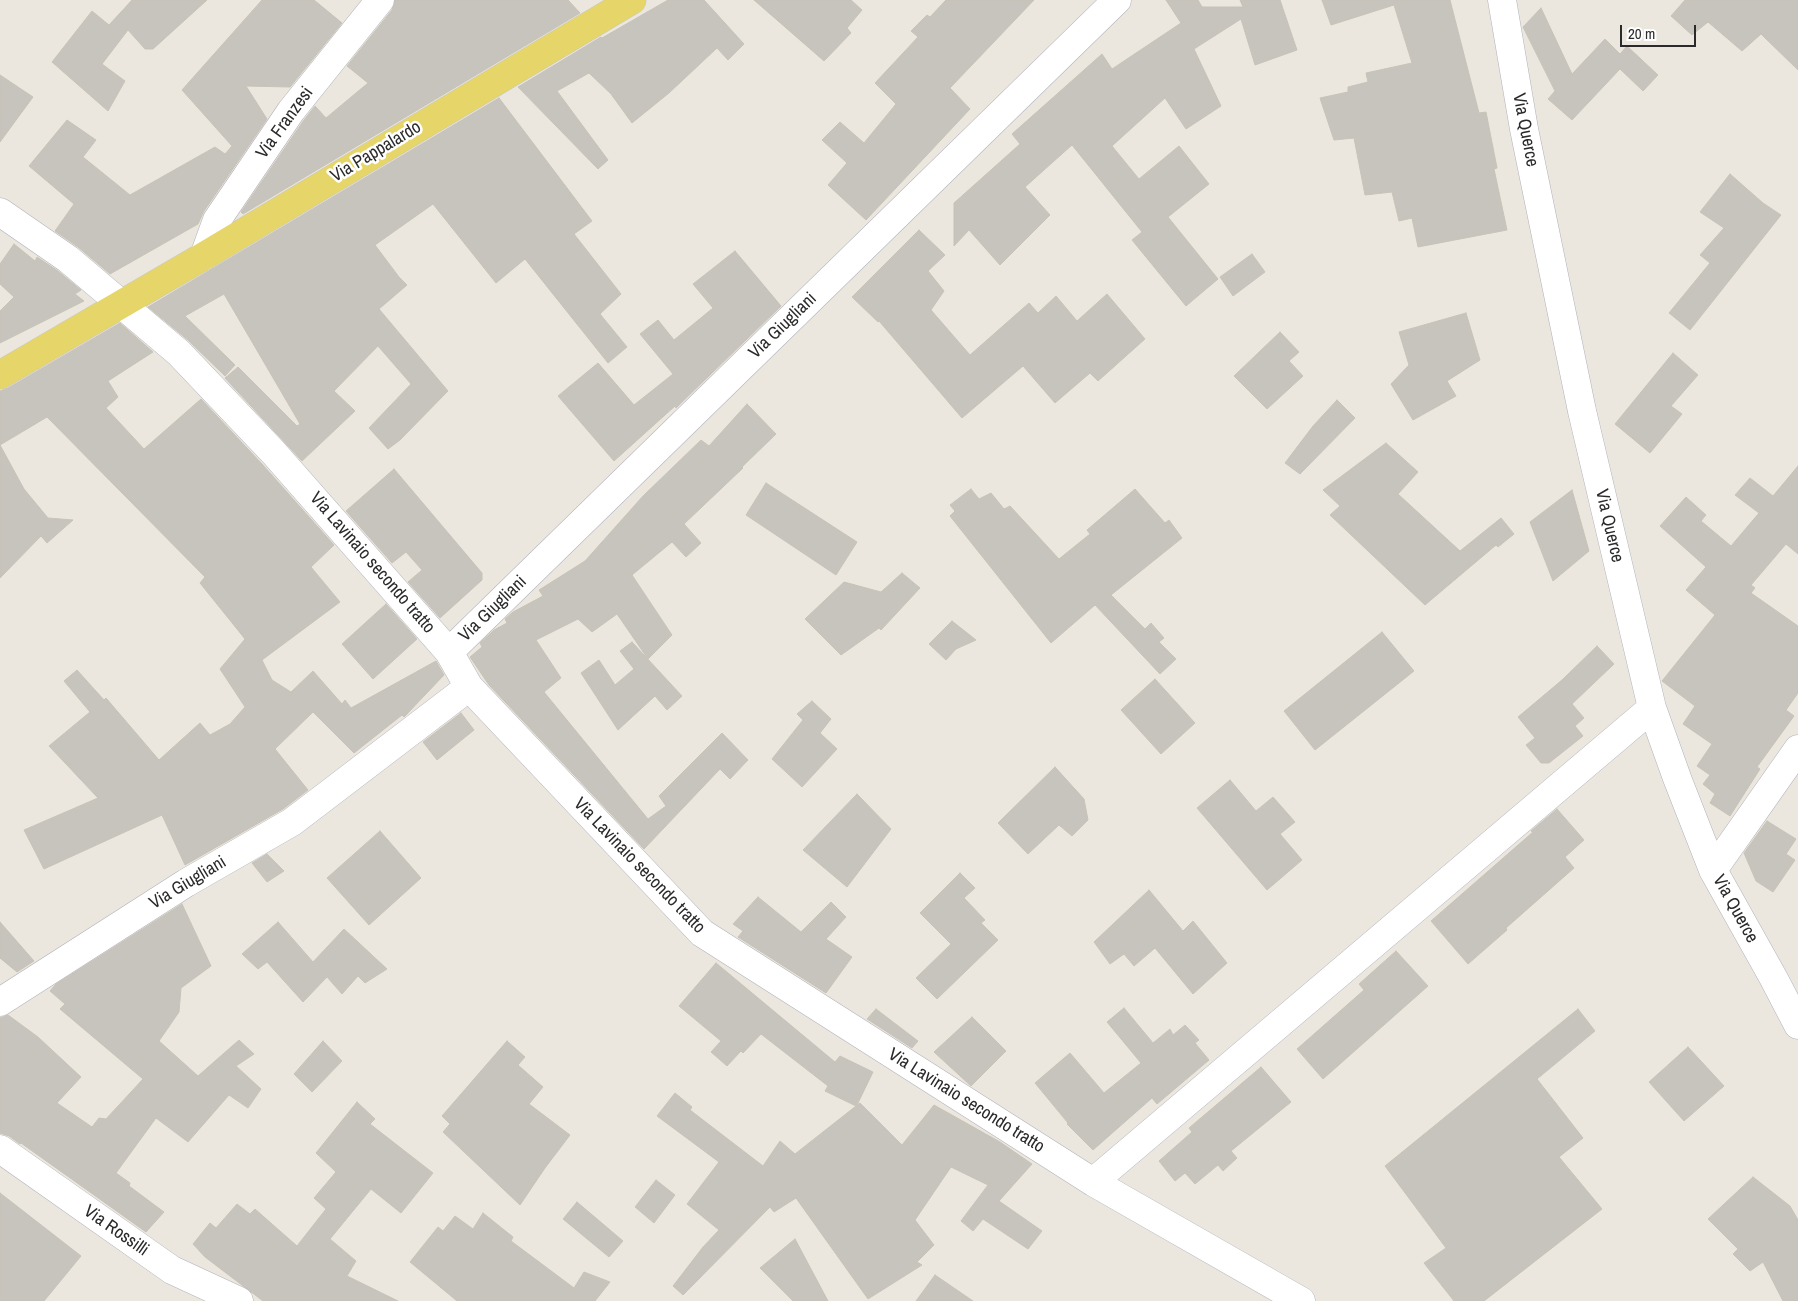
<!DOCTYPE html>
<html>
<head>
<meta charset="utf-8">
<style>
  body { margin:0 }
  #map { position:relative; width:1798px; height:1301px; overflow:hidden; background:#ebe7de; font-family:"Archivo Narrow",sans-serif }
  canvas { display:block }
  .scale { position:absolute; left:1620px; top:25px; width:76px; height:22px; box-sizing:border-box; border:2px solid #2a2a2a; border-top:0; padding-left:6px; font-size:15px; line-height:18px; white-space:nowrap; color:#2a2a2a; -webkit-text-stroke:4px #fff; paint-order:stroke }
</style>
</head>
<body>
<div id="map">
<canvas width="1798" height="1301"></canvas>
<div class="scale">20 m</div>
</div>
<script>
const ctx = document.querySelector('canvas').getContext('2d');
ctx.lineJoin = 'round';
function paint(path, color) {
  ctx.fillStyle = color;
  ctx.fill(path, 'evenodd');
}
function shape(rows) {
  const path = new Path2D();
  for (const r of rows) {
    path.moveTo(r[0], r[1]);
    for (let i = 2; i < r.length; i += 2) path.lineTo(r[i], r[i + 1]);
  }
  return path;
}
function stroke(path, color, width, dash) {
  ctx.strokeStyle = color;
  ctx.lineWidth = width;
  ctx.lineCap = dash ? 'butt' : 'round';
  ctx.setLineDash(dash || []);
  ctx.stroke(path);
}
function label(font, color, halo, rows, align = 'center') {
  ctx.font = font + ' "Archivo Narrow",sans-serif';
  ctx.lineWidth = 5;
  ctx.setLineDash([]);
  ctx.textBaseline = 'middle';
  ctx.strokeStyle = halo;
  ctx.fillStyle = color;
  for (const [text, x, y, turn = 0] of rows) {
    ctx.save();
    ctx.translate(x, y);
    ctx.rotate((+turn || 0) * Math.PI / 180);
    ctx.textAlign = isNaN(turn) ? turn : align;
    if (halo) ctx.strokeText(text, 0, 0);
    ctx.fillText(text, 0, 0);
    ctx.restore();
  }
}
const building = shape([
  [132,0,207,0,153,49,145,49,128,30,102,64,125,81,108,111,52,62,92,11,109,25,132,0],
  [262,0,314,0,342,23,290,87,246,86,267,119,204,211,198,224,110,274,78,247,55,231,74,204,29,166,67,120,96,140,83,157,130,195,215,147,225,154,232,146,182,90,262,0],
  [395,0,568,0,580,13,243,214,241,212,304,120,315,106,326,118,368,83,347,66,392,10,395,0],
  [668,0,704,0,744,44,728,60,717,48,669,93,632,123,611,94,589,73,557,91,608,160,598,169,518,87,601,37,602,38,668,0],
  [754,0,851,0,862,10,847,28,851,33,824,61,754,0],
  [946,0,1034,0,950,88,970,109,866,220,828,185,847,163,822,140,840,122,864,143,896,104,875,83,918,37,911,31,927,15,930,17,946,0],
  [1166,0,1198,0,1202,7,1243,7,1240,0,1280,0,1297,50,1255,65,1241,19,1194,49,1221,106,1186,129,1165,98,1112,146,1139,179,1179,146,1209,184,1168,217,1218,279,1186,306,1132,240,1142,232,1072,145,1025,187,1050,215,1000,265,969,230,954,246,954,203,1020,144,1012,134,1102,54,1112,69,1181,23,1166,0],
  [1322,0,1450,0,1479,113,1486,112,1497,168,1494,169,1507,230,1418,247,1412,218,1399,221,1392,192,1365,195,1354,138,1334,140,1320,98,1348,92,1348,87,1368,82,1366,73,1412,63,1394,5,1331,25,1322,0],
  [1685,0,1798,0,1798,70,1761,34,1742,51,1708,22,1692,35,1671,16,1685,0],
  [1541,8,1572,74,1605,39,1620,54,1627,46,1658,75,1643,91,1620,69,1572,120,1548,99,1555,91,1523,27,1541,8],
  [0,75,33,97,0,142,0,75],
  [499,98,592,221,574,234,621,294,600,314,627,347,608,363,525,259,496,283,433,204,375,245,399,277,407,285,379,309,448,391,400,440,388,449,369,428,411,384,378,346,334,391,355,411,302,461,225,378,238,367,297,426,300,424,224,294,185,316,235,365,225,376,189,341,148,307,499,98],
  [1730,174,1763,203,1781,215,1690,330,1669,313,1710,263,1700,255,1724,228,1700,212,1730,174],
  [919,230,945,255,928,271,944,291,931,310,970,355,1029,303,1038,313,1056,296,1077,321,1107,294,1145,339,1098,381,1090,373,1055,403,1023,366,962,418,879,321,878,322,852,297,919,230],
  [14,244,35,261,37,257,58,271,81,290,75,294,84,301,0,343,0,311,14,297,0,284,0,264,14,244],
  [735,251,781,306,679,405,676,408,675,406,614,461,558,396,598,363,634,405,673,374,640,334,658,320,674,340,713,308,693,284,735,251],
  [1252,254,1265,272,1233,296,1220,277,1252,254],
  [1466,313,1480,360,1447,381,1456,396,1413,420,1391,384,1409,365,1399,332,1466,313],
  [120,323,153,352,108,381,118,397,106,408,144,449,201,399,262,464,334,545,311,567,340,602,262,660,272,680,291,692,313,671,342,704,345,700,351,708,436,661,444,675,405,716,404,717,402,715,354,753,313,712,275,749,308,790,283,809,185,865,162,815,44,869,24,830,98,798,49,746,90,712,64,681,77,670,104,700,106,698,159,760,200,723,210,735,230,724,245,707,220,669,245,639,200,583,205,577,47,417,0,445,0,391,8,388,120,323],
  [1280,332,1299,352,1289,361,1303,376,1267,409,1234,376,1280,332],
  [1673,353,1698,375,1671,406,1682,414,1650,453,1615,424,1673,353],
  [1337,400,1355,418,1300,474,1285,463,1313,426,1337,400],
  [747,404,776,434,742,467,743,468,684,524,701,543,686,557,672,542,632,575,672,635,648,659,617,614,592,632,578,619,536,640,561,678,544,692,648,819,666,806,659,796,722,733,748,760,730,779,720,769,644,849,489,685,470,657,482,647,480,643,494,630,507,623,505,619,513,612,543,596,539,590,585,561,643,496,701,440,709,446,747,404],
  [1386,443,1418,472,1398,494,1460,551,1501,518,1514,534,1498,547,1496,545,1425,605,1330,515,1340,506,1323,490,1386,443],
  [0,445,24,489,48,518,73,520,47,543,41,536,0,578,0,445],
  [1798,466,1798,554,1786,544,1751,585,1755,588,1751,593,1798,626,1798,693,1786,710,1794,716,1757,767,1760,769,1730,816,1710,803,1715,794,1703,784,1710,775,1697,766,1712,744,1683,724,1695,706,1662,681,1715,615,1686,590,1706,567,1660,526,1686,497,1706,515,1701,521,1731,546,1759,513,1735,495,1750,478,1773,496,1798,466],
  [394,469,482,573,482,580,440,618,408,582,422,570,406,552,392,563,346,511,394,469],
  [766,483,857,542,836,575,746,515,766,483],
  [971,489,979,499,991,493,1004,509,1010,506,1059,559,1090,534,1087,530,1135,489,1165,523,1169,520,1182,538,1111,595,1145,629,1151,623,1164,638,1159,642,1176,659,1160,674,1095,605,1051,643,950,516,955,511,950,505,971,489],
  [1572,490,1589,551,1553,581,1530,522,1572,490],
  [902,573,920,588,881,630,879,628,841,655,805,619,844,582,881,592,902,573],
  [386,604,417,639,373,679,342,644,386,604],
  [952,621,976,640,956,649,946,660,929,644,952,621],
  [1382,632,1414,671,1315,750,1284,711,1382,632],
  [632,642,682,696,667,710,655,696,618,730,581,673,599,660,615,685,634,669,620,651,632,642],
  [1597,646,1614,664,1572,704,1584,718,1575,726,1583,736,1549,763,1541,763,1526,745,1535,738,1518,717,1562,680,1597,646],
  [1155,679,1195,723,1161,754,1121,710,1155,679],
  [812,701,831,719,820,733,837,749,802,787,772,759,803,720,797,714,812,701],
  [461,713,474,730,437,760,423,742,461,713],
  [1055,767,1084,799,1088,820,1072,836,1059,825,1028,854,998,823,1055,767],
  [1230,780,1256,811,1273,797,1295,822,1280,834,1302,860,1267,890,1197,808,1230,780],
  [857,794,891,829,847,887,803,850,857,794],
  [1557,809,1584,840,1565,857,1574,868,1506,928,1507,930,1468,964,1431,921,1533,832,1531,831,1557,809],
  [1767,821,1796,839,1786,854,1795,860,1773,892,1756,881,1744,853,1767,821],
  [380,831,421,878,369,925,327,878,380,831],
  [267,854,284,871,267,882,252,863,267,854],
  [960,873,975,888,964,898,985,920,981,923,998,940,937,999,916,978,951,944,920,913,960,873],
  [1149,890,1183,931,1193,921,1227,963,1193,994,1155,948,1134,966,1124,954,1110,964,1094,942,1149,890],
  [758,897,801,932,831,902,846,917,826,939,852,957,826,993,738,937,743,931,733,924,758,897],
  [182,904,211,966,181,988,179,1012,159,1041,198,1076,239,1040,254,1054,236,1066,261,1089,248,1108,229,1095,188,1142,156,1118,116,1173,130,1183,129,1186,164,1212,146,1232,21,1143,20,1144,9,1136,0,1133,0,1018,8,1015,38,1037,81,1077,57,1103,92,1127,99,1118,106,1119,143,1079,60,1009,65,1004,50,991,56,984,182,904],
  [0,922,34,961,17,972,0,958,0,922],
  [278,922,313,962,344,929,387,969,365,983,358,976,342,994,327,977,303,1002,267,962,258,969,242,954,278,922],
  [1396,951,1428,986,1323,1079,1297,1049,1364,990,1359,984,1396,951],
  [716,963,835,1062,840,1056,873,1072,857,1105,860,1103,902,1145,934,1105,1000,1142,1032,1164,999,1201,1042,1231,1028,1249,983,1219,973,1231,961,1221,988,1185,951,1167,915,1220,934,1245,917,1262,922,1265,868,1299,796,1198,774,1212,770,1207,683,1295,673,1286,703,1247,719,1230,687,1204,719,1162,657,1116,675,1093,692,1107,690,1110,763,1166,780,1141,795,1154,856,1106,825,1091,828,1086,761,1034,743,1053,741,1051,727,1066,711,1052,721,1041,679,1006,716,963],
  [1124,1008,1153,1043,1170,1029,1173,1035,1185,1025,1199,1040,1195,1043,1209,1060,1157,1104,1152,1098,1093,1150,1067,1124,1068,1123,1035,1083,1070,1053,1104,1093,1141,1063,1107,1022,1124,1008],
  [876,1009,918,1041,912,1048,867,1019,876,1009],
  [1578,1009,1595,1031,1537,1079,1583,1138,1559,1157,1602,1209,1484,1301,1454,1301,1424,1263,1446,1248,1385,1166,1578,1009],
  [972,1017,1006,1051,971,1086,934,1052,972,1017],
  [323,1041,342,1061,312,1092,294,1074,323,1041],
  [507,1041,525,1057,518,1065,543,1087,529,1104,570,1135,545,1168,520,1205,443,1132,450,1124,442,1116,507,1041],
  [1688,1047,1724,1086,1684,1121,1649,1082,1688,1047],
  [1261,1067,1291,1102,1231,1151,1237,1158,1223,1171,1218,1165,1195,1184,1185,1173,1175,1181,1159,1161,1192,1132,1189,1128,1261,1067],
  [357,1102,375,1119,370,1124,433,1173,401,1213,371,1189,330,1239,356,1261,347,1276,398,1301,263,1301,205,1257,193,1244,210,1223,216,1228,237,1204,250,1214,255,1209,297,1246,326,1209,314,1198,336,1172,316,1153,357,1102],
  [1753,1177,1790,1206,1798,1220,1798,1301,1783,1301,1763,1262,1750,1271,1733,1254,1738,1249,1708,1219,1753,1177],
  [656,1180,675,1195,654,1223,635,1207,656,1180],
  [0,1193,81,1256,44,1301,0,1301,0,1193],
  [577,1202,623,1241,609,1257,563,1219,577,1202],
  [483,1213,513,1237,511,1241,574,1288,584,1272,610,1282,595,1301,457,1301,410,1262,438,1227,443,1231,455,1216,473,1229,483,1213],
  [795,1239,828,1301,793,1301,760,1268,795,1239],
  [935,1275,973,1301,916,1301,935,1275]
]);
const minor = shape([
  [1502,0,1524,129,1582,411,1652,708,1677,778,1713,870,1774,979,1798,1025],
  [0,212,68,259,179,353,274,453,449,652,469,687,702,933,1093,1182,1301,1301],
  [204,256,217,220,291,111,380,0],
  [449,652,1117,0],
  [1713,870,1798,749],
  [0,1002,186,883,292,822,469,687],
  [0,1149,172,1270,239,1301],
  [1093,1182,1652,708]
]);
const major = shape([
  [0,375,204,256,632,0]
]);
const streetNames = [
  ["Via Franzesi",285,123,-54],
  ["Via Querce",1525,130,79],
  ["Via Pappalardo",376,152,-31],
  ["Via Giugliani",783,326,-44],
  ["Via Querce",1609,526,77],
  ["Via Lavinaio secondo tratto",372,563,49],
  ["Via Giugliani",493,609,-44],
  ["Via Lavinaio secondo tratto",639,866,46],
  ["Via Giugliani",188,883,-31],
  ["Via Querce",1735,909,61],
  ["Via Lavinaio secondo tratto",966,1101,32],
  ["Via Rossilli",116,1231,35]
];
paint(building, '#c7c3bd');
stroke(building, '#c7c3b7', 1);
stroke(minor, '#b1b2bd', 29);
stroke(major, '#c8c8c8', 29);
stroke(minor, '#fff', 28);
stroke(major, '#e6d568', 28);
label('18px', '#2a2a2a', '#fff', streetNames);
</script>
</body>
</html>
